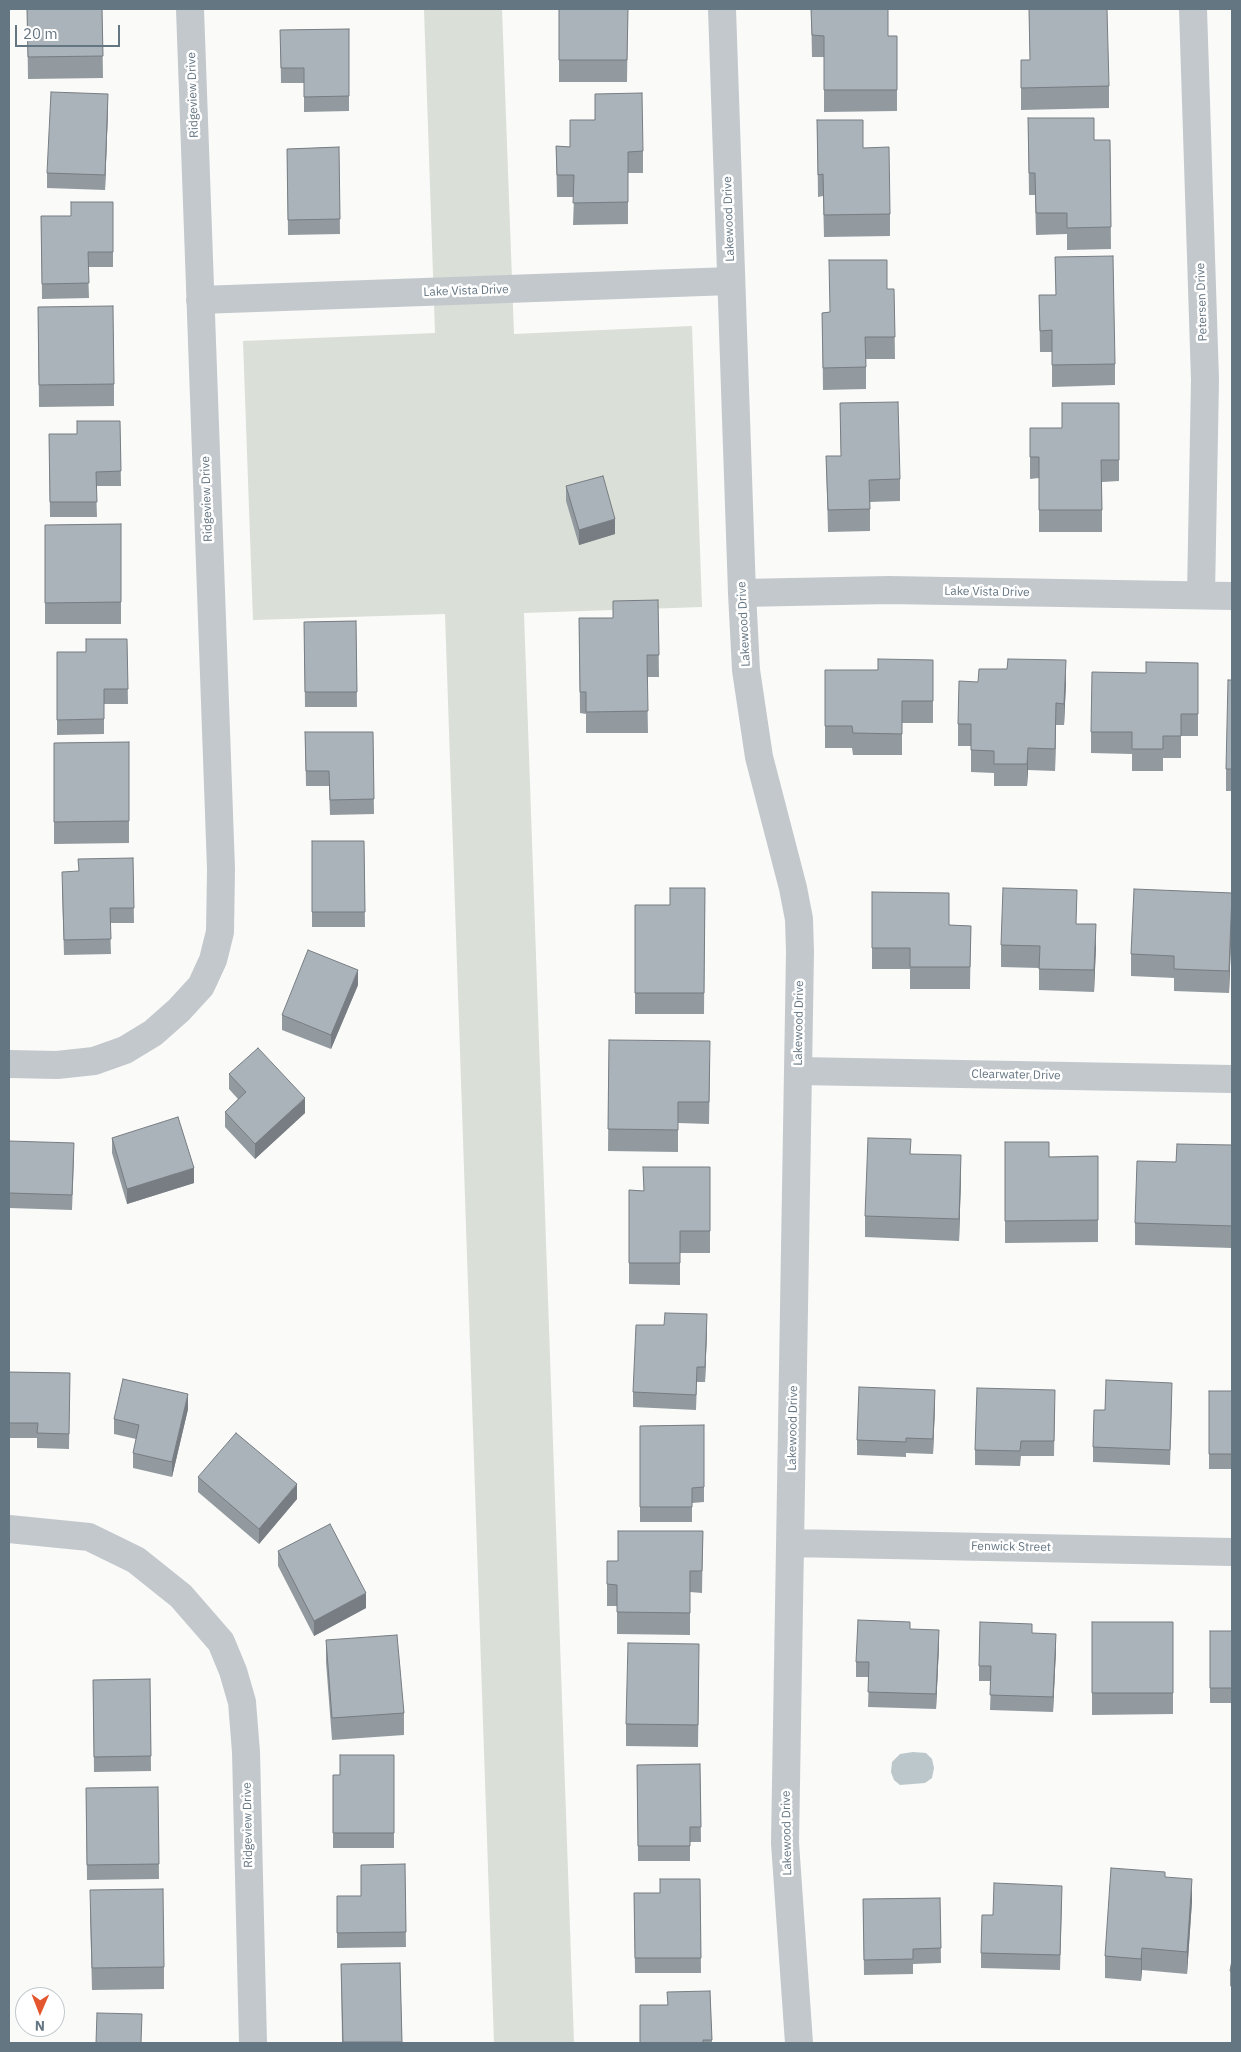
<!DOCTYPE html>
<html>
<head>
<meta charset="utf-8">
<style>
  body { margin:0 }
  #map { position:relative; width:1241px; height:2052px; overflow:hidden; background:#fafaf8; font-family:"IBM Plex Sans",sans-serif }
  canvas { display:block }
  .frame { position:absolute; inset:0; border:10px solid #657683; pointer-events:none }
  .north { position:absolute; left:15px; top:1987px; width:50px; height:50px; box-sizing:border-box; background:#fff; border:1px solid #c1c8cd; border-radius:50%; rotate:181deg; font-size:14px; font-weight:700; line-height:20px; text-align:center; color:#657683 }
  .north::after { content:''; display:block; margin:auto; width:18px; height:22px; background:#e4572e; clip-path:polygon(50% 0,100% 100%,50% 72%,0 100%) }
  .scale { position:absolute; left:15px; top:25px; width:105px; height:22px; box-sizing:border-box; border:2px solid #657683; border-top:0; padding-left:6px; font-size:15px; line-height:18px; white-space:nowrap; color:#657683; -webkit-text-stroke:4px #fff; paint-order:stroke }
</style>
</head>
<body>
<div id="map">
<canvas width="1241" height="2052"></canvas>
<div class="frame"></div>
<div class="north">N</div>
<div class="scale">20 m</div>
</div>
<script>
const ctx = document.querySelector('canvas').getContext('2d');
ctx.lineJoin = 'round';
function paint(path, color) {
  ctx.fillStyle = color;
  ctx.fill(path, 'evenodd');
}
function shape(rows) {
  const path = new Path2D();
  for (const r of rows) {
    path.moveTo(r[0], r[1]);
    for (let i = 2; i < r.length; i += 2) path.lineTo(r[i], r[i + 1]);
  }
  return path;
}
function stroke(path, color, width, dash) {
  ctx.strokeStyle = color;
  ctx.lineWidth = width;
  ctx.lineCap = dash ? 'butt' : 'round';
  ctx.setLineDash(dash || []);
  ctx.stroke(path);
}
function label(font, color, halo, rows, align = 'center') {
  ctx.font = font + ' "IBM Plex Sans",sans-serif';
  ctx.lineWidth = 5;
  ctx.setLineDash([]);
  ctx.textBaseline = 'middle';
  ctx.strokeStyle = halo;
  ctx.fillStyle = color;
  for (const [text, x, y, turn = 0] of rows) {
    ctx.save();
    ctx.translate(x, y);
    ctx.rotate((+turn || 0) * Math.PI / 180);
    ctx.textAlign = isNaN(turn) ? turn : align;
    if (halo) ctx.strokeText(text, 0, 0);
    ctx.fillText(text, 0, 0);
    ctx.restore();
  }
}
const green = shape([
  [424,9,502,9,514,334,692,326,702,607,524,613,574,2043,494,2043,445,614,253,620,243,341,435,333]
]);
const water = shape([
  [913,1752,926,1753,932,1759,934,1768,932,1778,925,1783,900,1785,894,1780,891,1772,892,1762,900,1754]
]);
const minor = shape([
  [722,9,742,593,746,670,759,757,793,888,799,919,800,952,785,1843,799,2043],
  [1193,9,1205,380,1201,595],
  [200,300,731,281],
  [742,593,889,590,1232,596],
  [9,1064,57,1065,94,1061,125,1050,153,1033,179,1010,201,986,213,960,220,932,221,869,190,9],
  [799,1071,1232,1079],
  [9,1529,89,1537,136,1560,181,1596,221,1642,233,1671,242,1702,246,1752,253,2043],
  [791,1543,1232,1552]
]);
const wall = shape([
  [27,9,102,9,103,78,28,79],
  [559,9,628,9,627,82,559,82],
  [811,9,888,36,897,36,897,111,824,112,824,57,812,57],
  [1029,9,1109,86,1109,108,1021,110,1021,60,1030,60],
  [349,29,349,111,304,112,304,83,281,83,280,30],
  [108,109,105,190,47,188,47,173],
  [1028,118,1094,140,1110,140,1111,249,1067,250,1067,234,1036,235,1035,195,1029,195],
  [817,120,863,148,890,214,890,236,824,237,823,196,818,197],
  [556,146,643,151,643,173,628,173,628,224,573,225,574,197,557,197],
  [339,147,340,234,288,235,287,149],
  [113,202,113,267,88,267,89,298,42,299,41,216,71,216],
  [1055,257,1115,364,1115,385,1052,387,1052,352,1040,352,1039,295,1056,295],
  [887,289,894,289,895,359,866,359,866,389,823,390,822,313,830,312],
  [38,307,114,384,114,406,39,407],
  [840,403,900,479,900,501,870,502,870,531,828,532,826,456,841,456],
  [1119,403,1119,481,1102,482,1102,532,1039,532,1039,478,1030,479,1030,428,1062,428],
  [120,421,121,486,96,486,97,517,50,517,49,434,77,434],
  [566,486,615,534,579,545,566,501],
  [121,524,121,624,45,624,45,525],
  [658,600,659,677,647,677,648,733,586,733,586,714,580,713,579,618,613,618],
  [356,621,357,707,305,707,304,622],
  [127,639,128,704,104,704,104,734,57,735,57,652,86,652],
  [933,660,933,723,902,723,902,755,853,755,852,748,825,748,825,670,878,670],
  [1198,663,1198,736,1181,736,1181,758,1163,758,1163,771,1132,771,1132,754,1091,753,1091,732,1146,673],
  [1232,680,1232,791,1226,791,1226,769],
  [1066,682,1064,725,1056,725,1055,771,1028,770,1027,786,994,786,994,773,971,772,971,746,958,746,958,724],
  [305,732,373,732,374,814,330,815,329,786,306,786],
  [129,742,129,843,54,844,54,743],
  [312,841,364,841,365,927,312,927],
  [133,858,134,923,110,923,111,954,64,955,62,887,78,871],
  [705,888,704,1014,635,1014,635,905,670,905],
  [872,892,949,925,971,926,970,989,910,989,910,969,872,969],
  [1232,915,1229,993,1174,991,1174,978,1131,976,1131,954],
  [1077,924,1096,946,1094,992,1039,990,1039,968,1001,967,1001,945],
  [358,985,331,1049,282,1030,282,1015],
  [609,1040,710,1063,709,1124,678,1123,678,1152,608,1151],
  [229,1074,305,1113,255,1159,225,1127,225,1112,238,1099,229,1089],
  [112,1138,194,1183,127,1204,112,1153],
  [9,1141,74,1158,72,1210,9,1208],
  [1005,1142,1049,1157,1098,1156,1098,1242,1005,1243],
  [1232,1145,1232,1248,1135,1245,1135,1223,1176,1162],
  [911,1154,961,1177,959,1241,865,1237,865,1216],
  [710,1167,710,1253,680,1253,680,1285,629,1284,629,1190,643,1191],
  [707,1329,705,1382,697,1382,696,1410,633,1407,633,1392],
  [9,1372,70,1373,69,1449,37,1448,37,1438,9,1438],
  [1209,1391,1232,1391,1232,1469,1209,1469],
  [1172,1398,1170,1465,1093,1462,1093,1447,1105,1410],
  [935,1404,933,1454,906,1453,906,1457,857,1455,857,1440],
  [1055,1405,1054,1456,1021,1456,1020,1466,975,1465,975,1450],
  [188,1409,172,1477,133,1468,133,1453,136,1439,114,1434,114,1419],
  [704,1425,704,1502,692,1503,692,1522,640,1522,640,1426],
  [198,1477,297,1499,259,1544,198,1492],
  [703,1531,702,1593,690,1592,690,1635,617,1634,617,1606,607,1606,607,1561,618,1561],
  [278,1551,366,1608,314,1636,278,1566],
  [1092,1622,1173,1622,1173,1714,1092,1715],
  [1210,1631,1232,1631,1232,1703,1210,1703],
  [1032,1633,1056,1649,1053,1712,990,1710,991,1681,979,1681,979,1666],
  [326,1640,404,1713,404,1735,332,1740,326,1662],
  [939,1645,936,1709,868,1707,869,1677,856,1677,856,1662],
  [699,1666,698,1747,626,1746,626,1724],
  [150,1679,151,1771,94,1772,93,1680],
  [394,1755,394,1848,333,1848,333,1775,340,1775],
  [700,1764,701,1842,690,1842,690,1861,638,1861,637,1765],
  [158,1787,159,1879,87,1880,86,1788],
  [405,1864,406,1947,337,1948,337,1896,361,1896],
  [1165,1877,1192,1901,1187,1974,1142,1970,1141,1981,1105,1978,1105,1956],
  [700,1879,701,1973,635,1973,634,1893,660,1893],
  [940,1898,941,1963,913,1964,913,1974,864,1975,863,1899],
  [1062,1901,1060,1970,981,1968,981,1953,993,1915],
  [90,1912,164,1967,164,1989,92,1990],
  [1232,1960,1232,1987,1230,1986,1230,1971],
  [400,1963,402,2043,342,2043,341,1964],
  [710,1991,712,2043,640,2043,667,2005]
]);
const shadedWall = shape([
  [108,94,108,109,105,190,105,175],
  [615,519,615,534,579,545,579,530],
  [1066,660,1066,682,1064,725,1064,704],
  [1056,703,1056,725,1055,771,1055,749],
  [1028,748,1028,770,1027,786,1027,764],
  [1232,893,1232,915,1229,993,1229,971],
  [1096,924,1096,946,1094,992,1094,970],
  [358,970,358,985,331,1049,331,1035],
  [305,1098,305,1113,255,1159,255,1144],
  [961,1155,961,1177,959,1241,959,1219],
  [194,1168,194,1183,127,1204,127,1189],
  [707,1314,707,1329,705,1382,705,1367],
  [935,1390,935,1404,933,1454,933,1439],
  [188,1394,188,1409,172,1477,172,1462],
  [297,1484,297,1499,259,1544,259,1529],
  [366,1593,366,1608,314,1636,314,1621],
  [939,1630,939,1645,936,1709,936,1694],
  [1056,1634,1056,1649,1053,1712,1053,1697],
  [1192,1879,1192,1901,1187,1974,1187,1952],
  [1142,1948,1142,1970,1141,1981,1141,1959]
]);
const building = shape([
  [27,9,102,9,103,56,28,57,27,9],
  [559,9,628,9,627,60,559,60,559,9],
  [811,9,888,9,888,36,897,36,897,90,824,90,824,36,812,35,811,9],
  [1029,9,1107,9,1109,86,1021,88,1021,60,1030,60,1029,9],
  [349,29,349,96,304,97,304,68,281,68,280,30,349,29],
  [51,92,108,94,105,175,47,173,51,92],
  [642,93,643,151,628,152,628,202,573,203,574,175,557,175,556,146,570,147,570,120,595,120,595,94,642,93],
  [1028,118,1094,118,1094,140,1110,140,1111,227,1067,228,1067,213,1036,213,1035,173,1029,173,1028,118],
  [817,120,863,120,863,148,889,147,890,214,824,215,823,174,818,175,817,120],
  [339,147,340,219,288,220,287,149,339,147],
  [71,202,113,202,113,252,88,252,89,283,42,284,41,216,71,216,71,202],
  [1113,256,1115,364,1052,365,1052,330,1040,331,1039,295,1056,295,1055,257,1113,256],
  [829,260,887,260,887,289,894,289,895,337,865,337,866,367,823,368,822,313,830,312,829,260],
  [113,306,114,384,39,385,38,307,113,306],
  [898,402,900,479,869,480,870,509,828,510,826,456,841,456,840,403,898,402],
  [1062,403,1119,403,1119,460,1101,460,1102,510,1039,510,1039,457,1030,457,1030,428,1062,428,1062,403],
  [77,421,120,421,121,471,96,472,97,502,50,502,49,434,77,434,77,421],
  [603,476,615,519,579,530,566,486,603,476],
  [121,524,121,602,45,603,45,525,121,524],
  [658,600,659,655,647,655,648,711,586,712,586,692,580,692,579,618,613,618,613,601,658,600],
  [356,621,357,692,305,692,304,622,356,621],
  [86,639,127,639,128,689,104,689,104,719,57,720,57,652,86,652,86,639],
  [878,659,933,660,933,701,902,701,902,734,853,733,852,726,825,726,825,670,878,670,878,659],
  [1008,659,1066,660,1064,704,1056,703,1055,749,1028,748,1027,764,994,764,994,751,971,750,971,724,958,724,959,681,978,682,979,669,1007,669,1008,659],
  [1146,662,1198,663,1198,714,1181,714,1181,736,1163,736,1163,749,1132,749,1132,732,1091,732,1092,672,1146,673,1146,662],
  [1228,680,1232,680,1232,769,1226,769,1228,680],
  [305,732,373,732,374,799,330,800,329,771,306,771,305,732],
  [129,742,129,821,54,822,54,743,129,742],
  [312,841,364,841,365,912,312,912,312,841],
  [133,858,134,908,110,908,111,939,64,940,62,872,79,871,78,859,133,858],
  [670,888,705,888,704,993,635,993,635,905,670,905,670,888],
  [1003,888,1077,890,1076,924,1096,924,1094,970,1039,969,1040,946,1001,945,1003,888],
  [1134,889,1232,893,1229,971,1174,969,1174,956,1131,954,1134,889],
  [872,892,949,893,949,925,971,926,970,967,910,967,910,948,872,948,872,892],
  [308,950,358,970,331,1035,282,1015,308,950],
  [609,1040,710,1041,709,1102,678,1102,678,1130,608,1129,609,1040],
  [258,1048,305,1098,255,1144,225,1112,246,1092,229,1074,258,1048],
  [178,1117,194,1168,127,1189,112,1138,178,1117],
  [868,1138,911,1139,910,1154,961,1155,959,1219,865,1216,868,1138],
  [9,1141,74,1143,72,1195,9,1193,9,1141],
  [1005,1142,1049,1142,1049,1157,1098,1156,1098,1220,1005,1221,1005,1142],
  [1177,1144,1232,1145,1232,1226,1135,1223,1137,1161,1176,1162,1177,1144],
  [643,1167,710,1167,710,1231,680,1231,680,1263,629,1263,629,1190,644,1191,643,1167],
  [665,1313,707,1314,705,1367,697,1367,696,1395,633,1392,636,1325,664,1325,665,1313],
  [9,1372,70,1373,69,1434,37,1433,38,1423,9,1423,9,1372],
  [123,1379,188,1394,172,1462,133,1453,139,1425,114,1419,123,1379],
  [1106,1380,1172,1383,1170,1450,1093,1447,1094,1410,1105,1410,1106,1380],
  [859,1387,935,1390,933,1439,906,1438,906,1442,857,1440,859,1387],
  [977,1388,1055,1390,1054,1441,1021,1441,1020,1451,975,1450,977,1388],
  [1209,1391,1232,1391,1232,1454,1209,1454,1209,1391],
  [704,1425,704,1487,692,1488,692,1507,640,1507,640,1426,704,1425],
  [236,1433,297,1484,259,1529,198,1477,236,1433],
  [330,1524,366,1593,314,1621,278,1551,330,1524],
  [618,1531,703,1531,702,1571,690,1571,690,1613,617,1612,617,1585,607,1584,607,1561,618,1561,618,1531],
  [858,1620,910,1622,910,1629,939,1630,936,1694,868,1692,869,1662,856,1662,858,1620],
  [980,1622,1032,1624,1032,1633,1056,1634,1053,1697,990,1695,991,1666,979,1666,980,1622],
  [1092,1622,1173,1622,1173,1693,1092,1693,1092,1622],
  [1210,1631,1232,1631,1232,1688,1210,1688,1210,1631],
  [397,1635,404,1713,332,1718,326,1640,397,1635],
  [628,1643,699,1644,698,1725,626,1724,628,1643],
  [150,1679,151,1756,94,1757,93,1680,150,1679],
  [340,1755,394,1755,394,1833,333,1833,333,1775,340,1775,340,1755],
  [700,1764,701,1827,690,1827,690,1846,638,1846,637,1765,700,1764],
  [158,1787,159,1864,87,1865,86,1788,158,1787],
  [405,1864,406,1932,337,1933,337,1896,361,1896,361,1865,405,1864],
  [1111,1868,1165,1872,1165,1877,1192,1879,1187,1952,1142,1948,1141,1959,1105,1956,1111,1868],
  [660,1879,700,1879,701,1958,635,1958,634,1893,660,1893,660,1879],
  [994,1883,1062,1886,1060,1955,981,1953,982,1915,993,1915,994,1883],
  [163,1889,164,1967,92,1968,90,1890,163,1889],
  [940,1898,941,1948,913,1949,913,1959,864,1960,863,1899,940,1898],
  [1232,1960,1232,1972,1230,1971,1232,1960],
  [400,1963,402,2042,343,2042,341,1964,400,1963],
  [710,1991,712,2040,703,2040,703,2043,640,2043,640,2005,668,2005,667,1992,710,1991],
  [97,2013,142,2014,141,2043,96,2043,97,2013]
]);
const streetNames = [
  ["Ridgeview Drive",193,95,-92],
  ["Lakewood Drive",729,219,-92],
  ["Lake Vista Drive",466,291,-2],
  ["Petersen Drive",1202,302,-92],
  ["Ridgeview Drive",207,499,-92],
  ["Lake Vista Drive",987,592,1],
  ["Lakewood Drive",744,624,-93],
  ["Lakewood Drive",799,1023,-89],
  ["Clearwater Drive",1016,1075,1],
  ["Lakewood Drive",793,1428,-89],
  ["Fenwick Street",1011,1547,1],
  ["Ridgeview Drive",248,1825,-91],
  ["Lakewood Drive",787,1833,-91]
];
paint(green, '#dadfd7');
paint(water, '#bbc7cb');
stroke(minor, '#c3c8cc', 28);
paint(wall, '#929a9f');
paint(shadedWall, '#777d82');
paint(building, '#aab3b9');
stroke(building, '#777d82', 1);
label('12px', '#657683', '#fff', streetNames);
</script>
</body>
</html>
